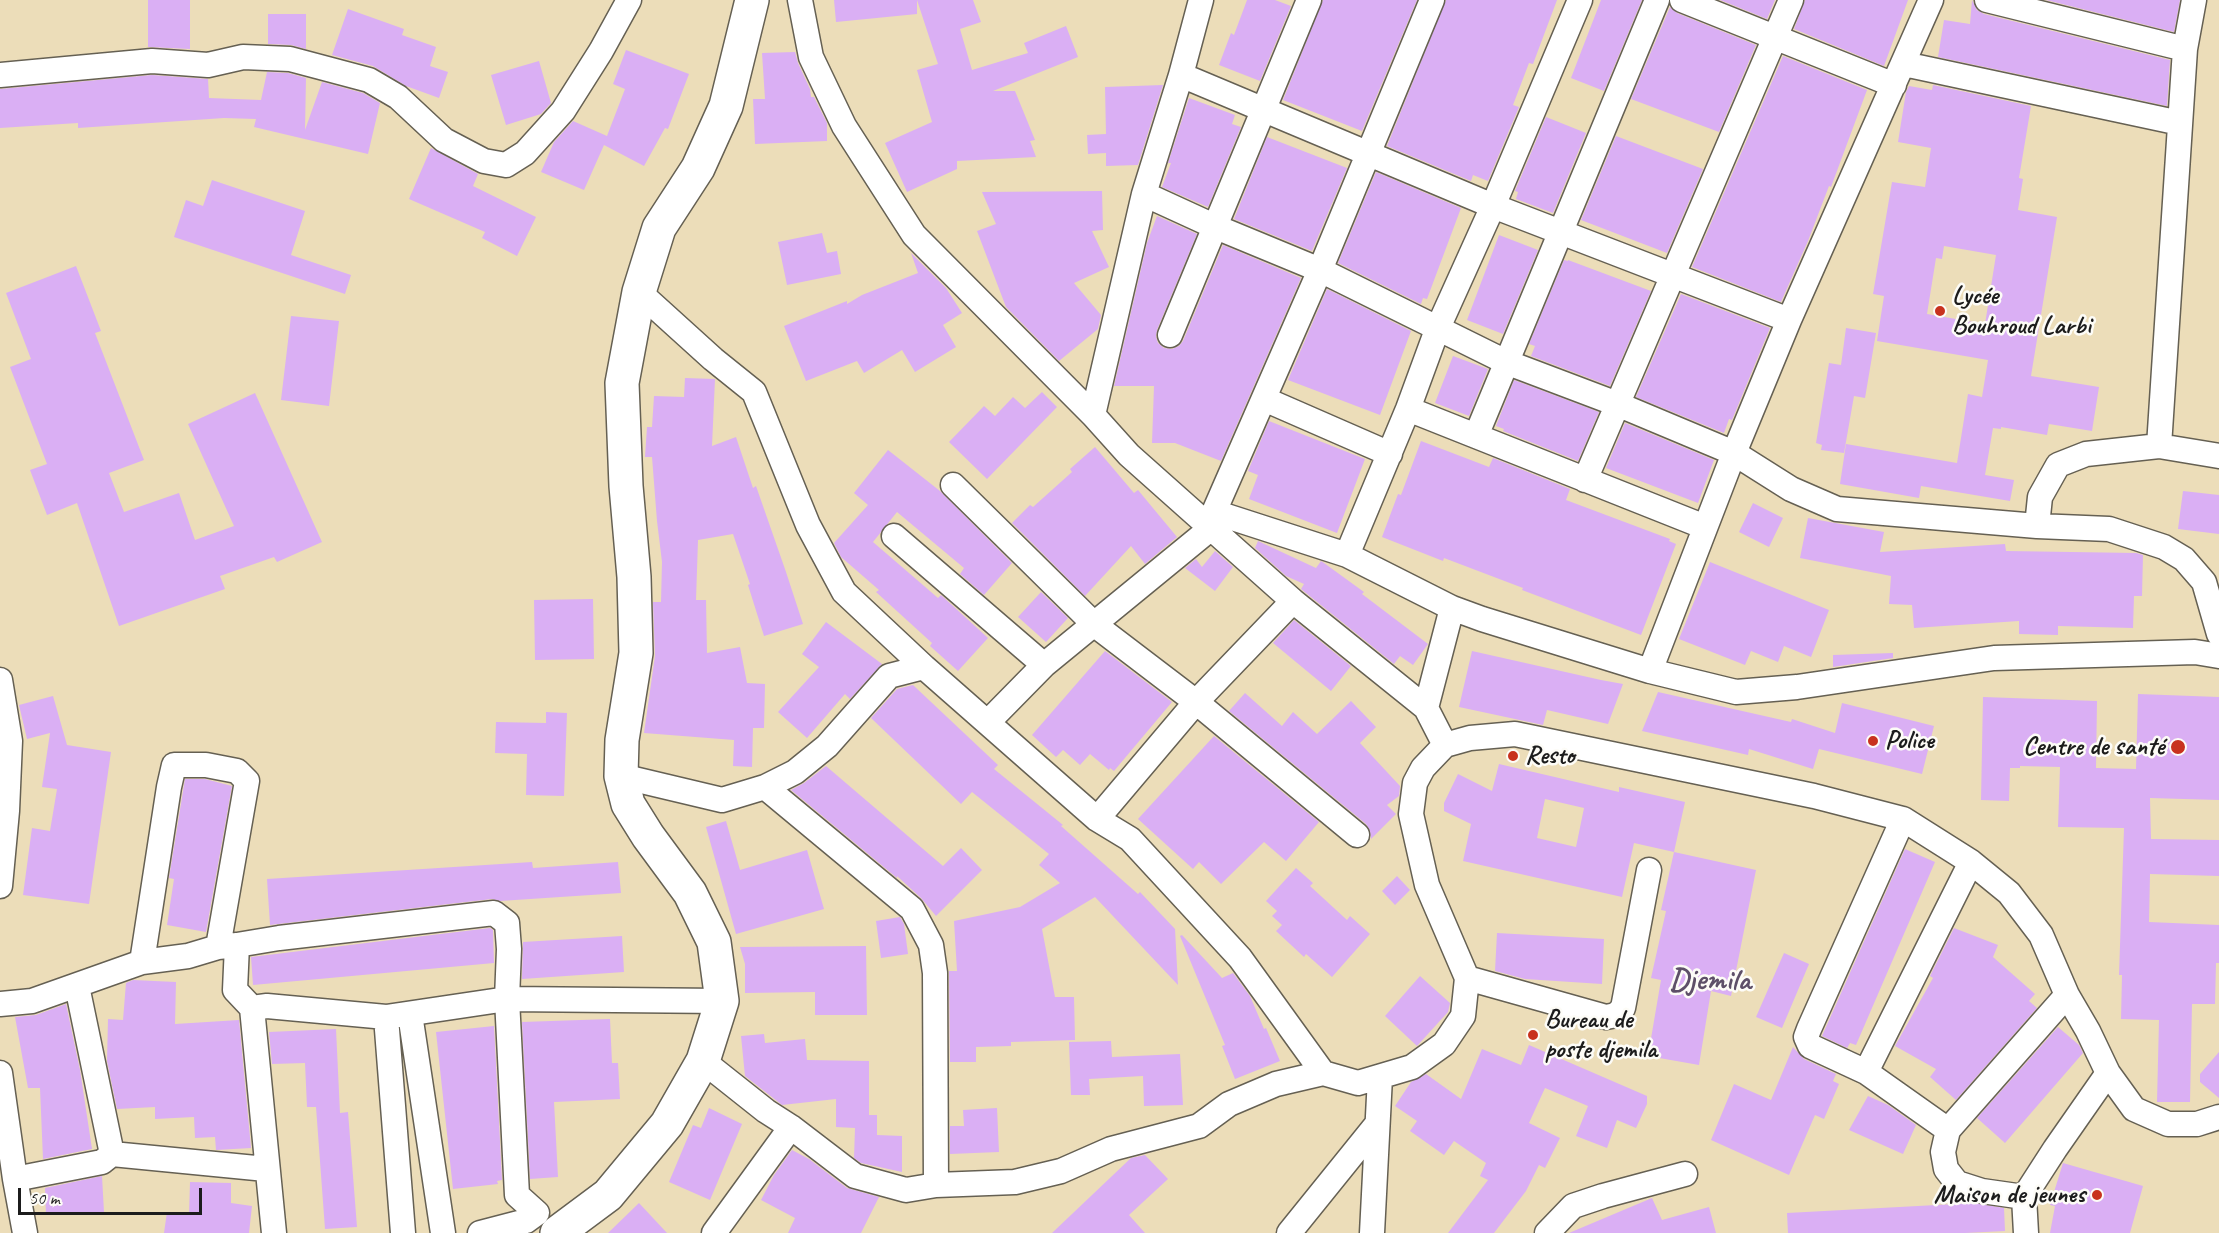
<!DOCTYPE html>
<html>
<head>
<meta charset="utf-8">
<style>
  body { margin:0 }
  #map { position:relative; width:2219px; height:1233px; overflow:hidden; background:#ecddb9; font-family:Caveat,sans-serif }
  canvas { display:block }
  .scale { position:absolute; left:18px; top:1188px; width:184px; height:27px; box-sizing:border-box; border:3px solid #1c1c1c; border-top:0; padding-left:8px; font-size:18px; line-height:21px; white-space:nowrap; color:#1c1c1c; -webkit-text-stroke:4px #fdfcf7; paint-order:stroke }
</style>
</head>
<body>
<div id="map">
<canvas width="2219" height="1233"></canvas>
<div class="scale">50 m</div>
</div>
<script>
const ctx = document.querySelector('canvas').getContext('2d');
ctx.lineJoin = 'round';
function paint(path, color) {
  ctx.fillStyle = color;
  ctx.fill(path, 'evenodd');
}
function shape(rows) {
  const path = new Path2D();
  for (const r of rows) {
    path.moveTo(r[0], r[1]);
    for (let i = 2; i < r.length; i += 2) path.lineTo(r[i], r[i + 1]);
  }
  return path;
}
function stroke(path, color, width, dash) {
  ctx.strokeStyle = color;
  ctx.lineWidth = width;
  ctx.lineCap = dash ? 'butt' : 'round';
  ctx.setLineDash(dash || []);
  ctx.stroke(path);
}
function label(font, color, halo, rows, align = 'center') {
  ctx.font = font + ' Caveat,sans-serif';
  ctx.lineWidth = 5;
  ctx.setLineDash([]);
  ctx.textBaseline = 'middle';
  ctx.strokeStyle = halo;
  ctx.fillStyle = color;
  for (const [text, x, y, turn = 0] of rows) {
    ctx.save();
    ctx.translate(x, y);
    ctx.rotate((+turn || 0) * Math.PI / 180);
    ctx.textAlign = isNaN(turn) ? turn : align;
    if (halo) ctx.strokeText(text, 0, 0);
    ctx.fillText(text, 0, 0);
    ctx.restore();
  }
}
const building = shape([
  [148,0,190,0,190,49,148,47],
  [834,0,917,0,917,14,836,22],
  [917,0,973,0,981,22,960,29,972,70,1028,53,1024,43,1066,26,1078,57,993,91,1015,91,1035,140,1030,141,1036,157,957,161,957,169,907,192,885,143,932,122,917,70,938,64],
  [1247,0,1275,0,1291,6,1260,81,1219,65,1231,33,1234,35],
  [1323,0,1417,0,1362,131,1283,100],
  [1446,0,1557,0,1533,64,1529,63,1513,105,1519,107,1488,181,1473,175,1471,181,1387,146],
  [1601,0,1642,0,1604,91,1571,78],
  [1720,0,1775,0,1767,19],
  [1805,0,1908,0,1884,66,1794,29],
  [1972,0,1977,10,1984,14,2170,60,2167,106,1938,57,1944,20,1970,24],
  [2046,0,2180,0,2174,32],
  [1670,7,1677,13,1756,45,1719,132,1631,99],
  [348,9,404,29,402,35,436,47,430,66,448,72,439,98,406,86,373,66,332,55],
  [268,14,306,14,306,49,291,45,268,44],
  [626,50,689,74,668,129,665,128,644,166,604,145,584,190,541,172,554,142,573,121,607,136,625,89,613,84],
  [795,52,798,63,810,89,811,97,814,97,827,123,827,141,755,144,753,99,765,99,762,53],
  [1783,56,1867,90,1831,187,1829,186,1808,241,1781,302,1692,267],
  [539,61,551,103,541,114,506,125,491,75],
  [267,72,288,73,306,78,305,130,322,82,363,93,380,103,368,154,254,127,256,119,224,118,78,128,78,123,0,128,0,89,152,75,208,79,209,98,261,100],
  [1163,85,1138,165,1106,166,1106,153,1088,154,1087,135,1106,134,1105,87],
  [1933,85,2031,106,2019,178,2023,179,2018,210,2057,217,2031,376,2099,387,2092,431,2049,424,2047,435,2001,427,2001,429,1993,428,1985,475,2014,480,2010,501,1921,486,1919,498,1840,484,1846,444,1957,463,1968,394,1982,397,1988,360,1877,341,1884,296,1873,294,1892,182,1925,187,1931,148,1898,142,1906,92,1909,86,1932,90],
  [1944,246,1996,255,1985,324,1927,314,1936,258,1942,259],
  [1189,98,1235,115,1232,124,1241,127,1208,207,1162,187,1171,163,1168,163],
  [1546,117,1586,133,1553,213,1516,199,1518,192,1515,191],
  [1616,136,1703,169,1667,253,1581,220],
  [1267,137,1347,168,1312,251,1234,219],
  [431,148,478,174,473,186,536,217,517,256,482,238,485,232,409,199],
  [1376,172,1461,208,1427,299,1423,298,1421,304,1338,263],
  [212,180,305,211,291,255,351,275,345,294,174,237,186,200,203,206],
  [1102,191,1103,230,1092,231,1109,267,1074,283,1101,315,1098,329,1059,361,1006,307,977,231,996,224,982,192],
  [1157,216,1197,234,1157,330,1156,337,1158,343,1164,348,1172,349,1179,346,1183,341,1223,245,1301,278,1221,461,1175,443,1152,443,1154,386,1114,386,1147,243],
  [822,233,827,253,837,251,841,274,787,285,778,242],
  [1499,235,1538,250,1503,334,1467,320],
  [911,253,946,288,962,313,943,325,956,347,915,372,902,350,864,373,857,361,806,381,784,326,847,301,847,304,862,295,918,273],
  [1564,260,1568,261,1568,260,1651,291,1610,386,1531,356,1535,346,1529,344],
  [76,266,101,331,95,333,144,460,109,473,124,512,179,493,195,540,234,526,188,424,255,393,322,542,277,562,274,557,220,576,225,589,119,626,77,503,47,515,30,470,47,464,10,367,31,359,6,293],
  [1327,289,1411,331,1380,415,1288,380],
  [1681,294,1770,328,1732,420,1729,419,1724,433,1636,397],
  [291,316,339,321,329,406,281,400],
  [1846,328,1876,333,1865,398,1854,396,1844,453,1821,450,1822,445,1816,443,1829,363,1841,365],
  [1453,356,1488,369,1469,416,1435,403],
  [685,378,715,379,712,446,736,437,753,488,756,486,786,572,803,624,764,636,748,585,750,584,733,534,698,540,696,600,706,600,707,653,740,647,747,683,765,684,764,728,753,728,752,767,733,766,734,740,644,733,655,656,653,602,661,602,662,562,657,521,652,457,645,457,647,427,652,427,654,396,684,397],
  [1514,380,1599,412,1578,461,1503,431,1504,429,1496,426],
  [1042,392,1057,407,987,479,949,442,984,406,995,416,1013,397,1025,408],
  [1269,421,1365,459,1337,533,1249,499,1258,475,1248,471],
  [1625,423,1714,460,1698,503,1606,468],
  [1421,441,1489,467,1493,458,1570,489,1566,500,1670,539,1669,541,1676,544,1641,635,1522,590,1523,588,1444,558,1443,561,1382,537,1398,494,1401,495],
  [1095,447,1134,493,1138,490,1177,537,1145,564,1131,546,1085,596,1012,523,1030,505,1033,507,1072,472,1070,469],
  [888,450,940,491,1012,563,984,595,960,574,964,568,897,512,873,542,938,598,941,595,988,638,958,671,930,646,932,643,876,592,879,590,841,557,834,543,868,505,854,493],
  [2183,491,2219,495,2219,534,2178,529],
  [1753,503,1783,518,1769,547,1739,532],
  [1808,518,1884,532,1880,552,2005,544,2006,551,2136,553,2143,555,2142,596,2134,596,2133,628,2058,626,2058,635,2019,634,2019,621,1914,628,1912,605,1889,604,1891,576,1800,558],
  [1258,541,1316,568,1321,561,1324,563,1364,592,1362,594,1428,644,1413,665,1400,656,1394,664,1301,589,1304,584,1286,576,1255,548],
  [1215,551,1233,567,1215,591,1185,568,1196,559,1202,567],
  [1710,562,1829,610,1811,657,1784,646,1778,662,1751,651,1745,665,1679,639],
  [1041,592,1068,618,1046,642,1018,617],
  [593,599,594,659,535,660,534,600],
  [1294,620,1351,666,1331,691,1273,643],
  [826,622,882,664,850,699,845,694,807,738,778,712,819,667,802,654],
  [1105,651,1172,702,1114,771,1110,768,1109,770,1090,754,1080,765,1063,750,1056,757,1032,735],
  [1472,651,1601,680,1623,684,1608,724,1547,710,1543,725,1459,707],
  [1893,653,1893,658,1833,667,1833,655],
  [913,685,998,765,994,769,1063,825,1061,826,1138,894,1140,892,1175,929,1178,985,1095,897,1042,929,1055,997,1074,997,1075,1040,1011,1042,1011,1046,976,1047,976,1062,950,1062,949,971,957,971,954,921,1020,907,1060,883,1039,865,1049,854,972,792,961,804,871,718,897,689],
  [1658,692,1791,722,1792,719,1835,733,1842,703,1934,726,1922,774,1819,749,1813,769,1749,749,1748,755,1642,731],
  [1245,693,1282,726,1293,712,1317,734,1351,701,1376,727,1360,743,1400,786,1399,796,1387,805,1396,814,1371,839,1370,831,1366,824,1229,711],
  [2138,694,2219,697,2219,800,2150,798,2151,839,2219,840,2219,876,2150,874,2149,922,2219,925,2219,963,2216,963,2215,1004,2192,1004,2190,1102,2157,1102,2159,1020,2121,1019,2122,975,2119,975,2124,828,2058,827,2060,767,2020,766,2020,768,2010,768,2009,801,1981,800,1983,697,2097,701,2096,768,2136,769],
  [53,696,67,745,111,752,89,904,23,895,32,828,50,831,57,789,42,787,50,733,27,739,19,705],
  [546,712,567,713,564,796,526,795,527,754,495,753,496,722,546,723],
  [1214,736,1319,822,1286,861,1264,842,1221,884,1199,862,1193,869,1138,819],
  [1499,764,1619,792,1619,787,1685,802,1674,852,1634,843,1622,897,1463,861,1471,824,1444,811,1444,803,1458,774,1492,791],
  [1545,799,1584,808,1576,847,1537,838],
  [826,766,943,866,961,848,982,870,936,916,921,898,897,876,897,878,791,790,804,783],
  [185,779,205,779,232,786,206,932,167,925,174,879,169,878],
  [726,821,740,870,807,850,824,909,736,934,706,827],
  [1905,849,1935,862,1856,1045,1850,1043,1847,1048,1822,1036],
  [1674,852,1756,870,1731,996,1711,991,1699,1065,1648,1056,1661,980,1651,978,1666,911,1661,910],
  [532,862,533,868,618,862,621,893,500,901,492,899,270,925,267,879],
  [1296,868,1313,883,1310,886,1347,920,1350,916,1370,934,1332,977,1306,954,1304,957,1276,931,1282,925,1272,916,1277,911,1266,901],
  [1397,876,1410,890,1395,905,1382,891],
  [900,917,904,924,908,954,881,958,876,921],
  [490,928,493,930,494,963,253,985,251,957],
  [1954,928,1998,945,1993,957,2035,994,2029,1001,2037,1008,1956,1100,1930,1077,1936,1069,1895,1046,1933,978,1930,976],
  [1497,933,1604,939,1602,984,1525,979,1495,971],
  [1182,935,1222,978,1233,973,1250,996,1264,1029,1266,1028,1280,1061,1235,1079,1222,1046,1225,1045,1180,936],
  [622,936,624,972,522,979,523,942],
  [866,946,867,1015,815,1015,815,992,745,993,745,964,740,947],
  [1784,953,1809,964,1782,1028,1756,1017],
  [1420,976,1450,1003,1448,1012,1417,1046,1385,1016],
  [133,980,176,982,175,1024,239,1020,251,1148,216,1150,215,1137,195,1138,194,1117,155,1119,155,1107,117,1109,107,1061,108,1019,123,1020,126,983],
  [66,1004,80,1070,92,1149,43,1159,40,1088,28,1088,15,1017,36,1015],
  [610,1019,612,1063,618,1063,620,1099,554,1102,558,1177,530,1179,522,1022],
  [494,1026,502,1180,497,1181,498,1184,453,1189,436,1032],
  [2058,1027,2079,1045,2083,1053,2005,1143,1977,1118],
  [336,1029,340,1113,348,1112,357,1227,325,1229,316,1107,307,1107,305,1063,272,1064,269,1032],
  [764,1034,765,1043,805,1039,807,1060,869,1061,869,1115,877,1115,877,1135,902,1136,902,1172,861,1163,854,1158,855,1128,836,1127,836,1099,782,1105,745,1076,741,1036],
  [1111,1041,1112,1057,1180,1054,1183,1105,1144,1106,1143,1076,1089,1079,1090,1095,1071,1095,1069,1042],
  [1529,1045,1647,1096,1647,1104,1636,1128,1617,1120,1607,1148,1576,1136,1588,1106,1545,1088,1529,1123,1560,1138,1545,1168,1539,1165,1526,1191,1494,1233,1448,1233,1488,1180,1480,1176,1486,1163,1454,1141,1444,1155,1410,1131,1417,1121,1395,1106,1411,1082,1426,1074,1461,1099,1482,1049,1521,1065],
  [1793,1047,1804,1059,1836,1074,1833,1081,1839,1084,1824,1119,1815,1115,1789,1175,1711,1140,1734,1084,1771,1100],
  [2219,1052,2219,1098,2200,1082,2200,1074],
  [1868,1096,1888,1105,1916,1125,1903,1154,1849,1130],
  [709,1108,742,1124,710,1200,669,1182,693,1125,701,1128],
  [997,1108,999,1152,950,1154,950,1126,964,1126,963,1110],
  [792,1150,809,1159,847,1188,879,1197,861,1233,788,1233,795,1218,761,1200,774,1175],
  [1145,1155,1168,1179,1129,1215,1145,1233,1052,1233,1131,1158],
  [2063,1163,2143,1186,2130,1233,2050,1233,2055,1206,2050,1205],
  [102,1176,104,1212,46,1215,45,1188],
  [190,1182,231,1183,231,1203,252,1206,249,1233,164,1233,167,1212,189,1215],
  [1652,1198,1662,1220,1709,1207,1716,1233,1569,1233],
  [639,1203,667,1233,608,1233],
  [1974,1203,2004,1208,2005,1231,1965,1233,1788,1233,1787,1213]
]);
const minor = shape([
  [800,0,811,57,844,126,914,235,1093,415,1129,455,1293,601,1426,708],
  [1682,0,1894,85],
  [1987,0,2185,49],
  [1904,64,2180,123],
  [0,75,152,61,208,65,243,57,290,59,369,80,398,97,444,140,484,161,506,165,525,153,563,111,601,51,629,0],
  [1181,75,1493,206,1789,320],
  [1144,194,1216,227,1320,270,1506,362,1617,404,1734,453,1791,489,1837,509,2037,526,2109,529,2164,547,2184,559,2204,582,2219,634],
  [639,292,713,359,754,392,808,525,844,592,924,667,1097,819,1130,839,1240,958,1323,1073,1358,1083,1412,1067,1444,1044,1463,1016,1467,978,1427,885,1411,814,1415,783,1423,768,1445,745,1470,738,1515,734,1814,796,1903,819,1971,862,2009,893,2041,935,2067,995,2088,1031,2108,1073,2134,1109,2168,1124,2197,1124,2219,1117],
  [1170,335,1309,0],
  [1264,399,1390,454],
  [1408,409,1705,527],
  [1093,415,1144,194,1181,75,1201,0],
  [1476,436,1657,0],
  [2159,446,2185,49,2194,0],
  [1585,480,1791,0],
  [953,485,1095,625,1196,702,1357,835],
  [1214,512,1347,555,1452,608,1482,619,1650,671,1736,692,1797,687,1994,658,2195,652,2219,656],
  [2037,526,2040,497,2058,465,2086,454,2159,446,2219,456],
  [894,536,1044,665],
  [1347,555,1408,409,1437,330,1493,206,1580,0],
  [1650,671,1734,453,1789,320,1931,0],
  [0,680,10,741,7,811,0,886],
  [988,722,1044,665,1210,529,1214,512,1320,270,1432,0],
  [1445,745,1426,708,1452,608],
  [621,776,722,800,765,787,795,772,827,746,889,676,924,667],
  [765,787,912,909,931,945,935,973,936,1185],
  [1097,819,1196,702,1293,601],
  [1903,819,1809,1029,1806,1037,1810,1046,1866,1072,1948,1130,2067,995],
  [237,945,279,938,494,913,507,923,509,949,507,999,517,1195,537,1213,526,1221,480,1233],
  [142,962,169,787,174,765,206,765,237,771,247,781,218,947],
  [1467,978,1606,1017,1616,1015,1623,1008,1649,870],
  [0,1004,32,1001,142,962,188,956,218,947,237,945,235,990,252,1008,267,1006,386,1017,507,999,722,1001],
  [252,1008,274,1233],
  [410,1014,443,1233],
  [386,1017,403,1233],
  [703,1061,766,1111,791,1127,855,1176,906,1190,936,1185,1015,1182,1061,1171,1111,1149,1199,1126,1229,1104,1276,1084,1323,1073],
  [1866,1072,1971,862],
  [0,1073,15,1179,25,1233],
  [1948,1130,1943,1152,1946,1169,1957,1183,1982,1191,2024,1197],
  [112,1154,266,1169],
  [15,1179,102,1162,112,1154,77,986],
  [714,1233,791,1127],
  [1289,1233,1377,1124],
  [1372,1233,1380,1077],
  [1547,1233,1573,1206,1603,1196,1685,1174],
  [2026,1233,2024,1197,2055,1149,2108,1073]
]);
const secondary = shape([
  [557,1233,608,1195,667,1124,703,1061,722,1001,714,942,690,893,648,836,628,804,621,776,622,740,636,653,634,577,626,486,622,383,639,292,659,228,698,168,726,106,752,0]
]);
const markers = [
  [1940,311,6,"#c8321e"],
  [1873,741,6,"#c8321e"],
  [2178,747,8,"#c8321e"],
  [1513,756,6,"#c8321e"],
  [1533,1035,6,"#c8321e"],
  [2097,1195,6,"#c8321e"]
];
const poiNames = [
  ["Lycée",1952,296],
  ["Bouhroud Larbi",1952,326],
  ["Police",1885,741],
  ["Centre de santé",2164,747,"right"],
  ["Resto",1525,756],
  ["Bureau de",1545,1020],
  ["poste djemila",1545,1050],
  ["Maison de jeunes",2085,1195,"right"]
];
const districtNames = [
  ["Djemila",1710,981]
];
paint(building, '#daaff4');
stroke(minor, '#656053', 27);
stroke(secondary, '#656053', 36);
stroke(minor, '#fff', 24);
stroke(secondary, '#fff', 33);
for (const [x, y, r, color] of markers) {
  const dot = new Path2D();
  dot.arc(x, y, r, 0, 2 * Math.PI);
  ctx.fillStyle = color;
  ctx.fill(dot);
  stroke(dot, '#fdfcf7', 2);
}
label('bold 26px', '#1c1c1c', '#fdfcf7', poiNames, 'left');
label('bold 32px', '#5e4f68', '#fdfcf7', districtNames);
</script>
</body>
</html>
